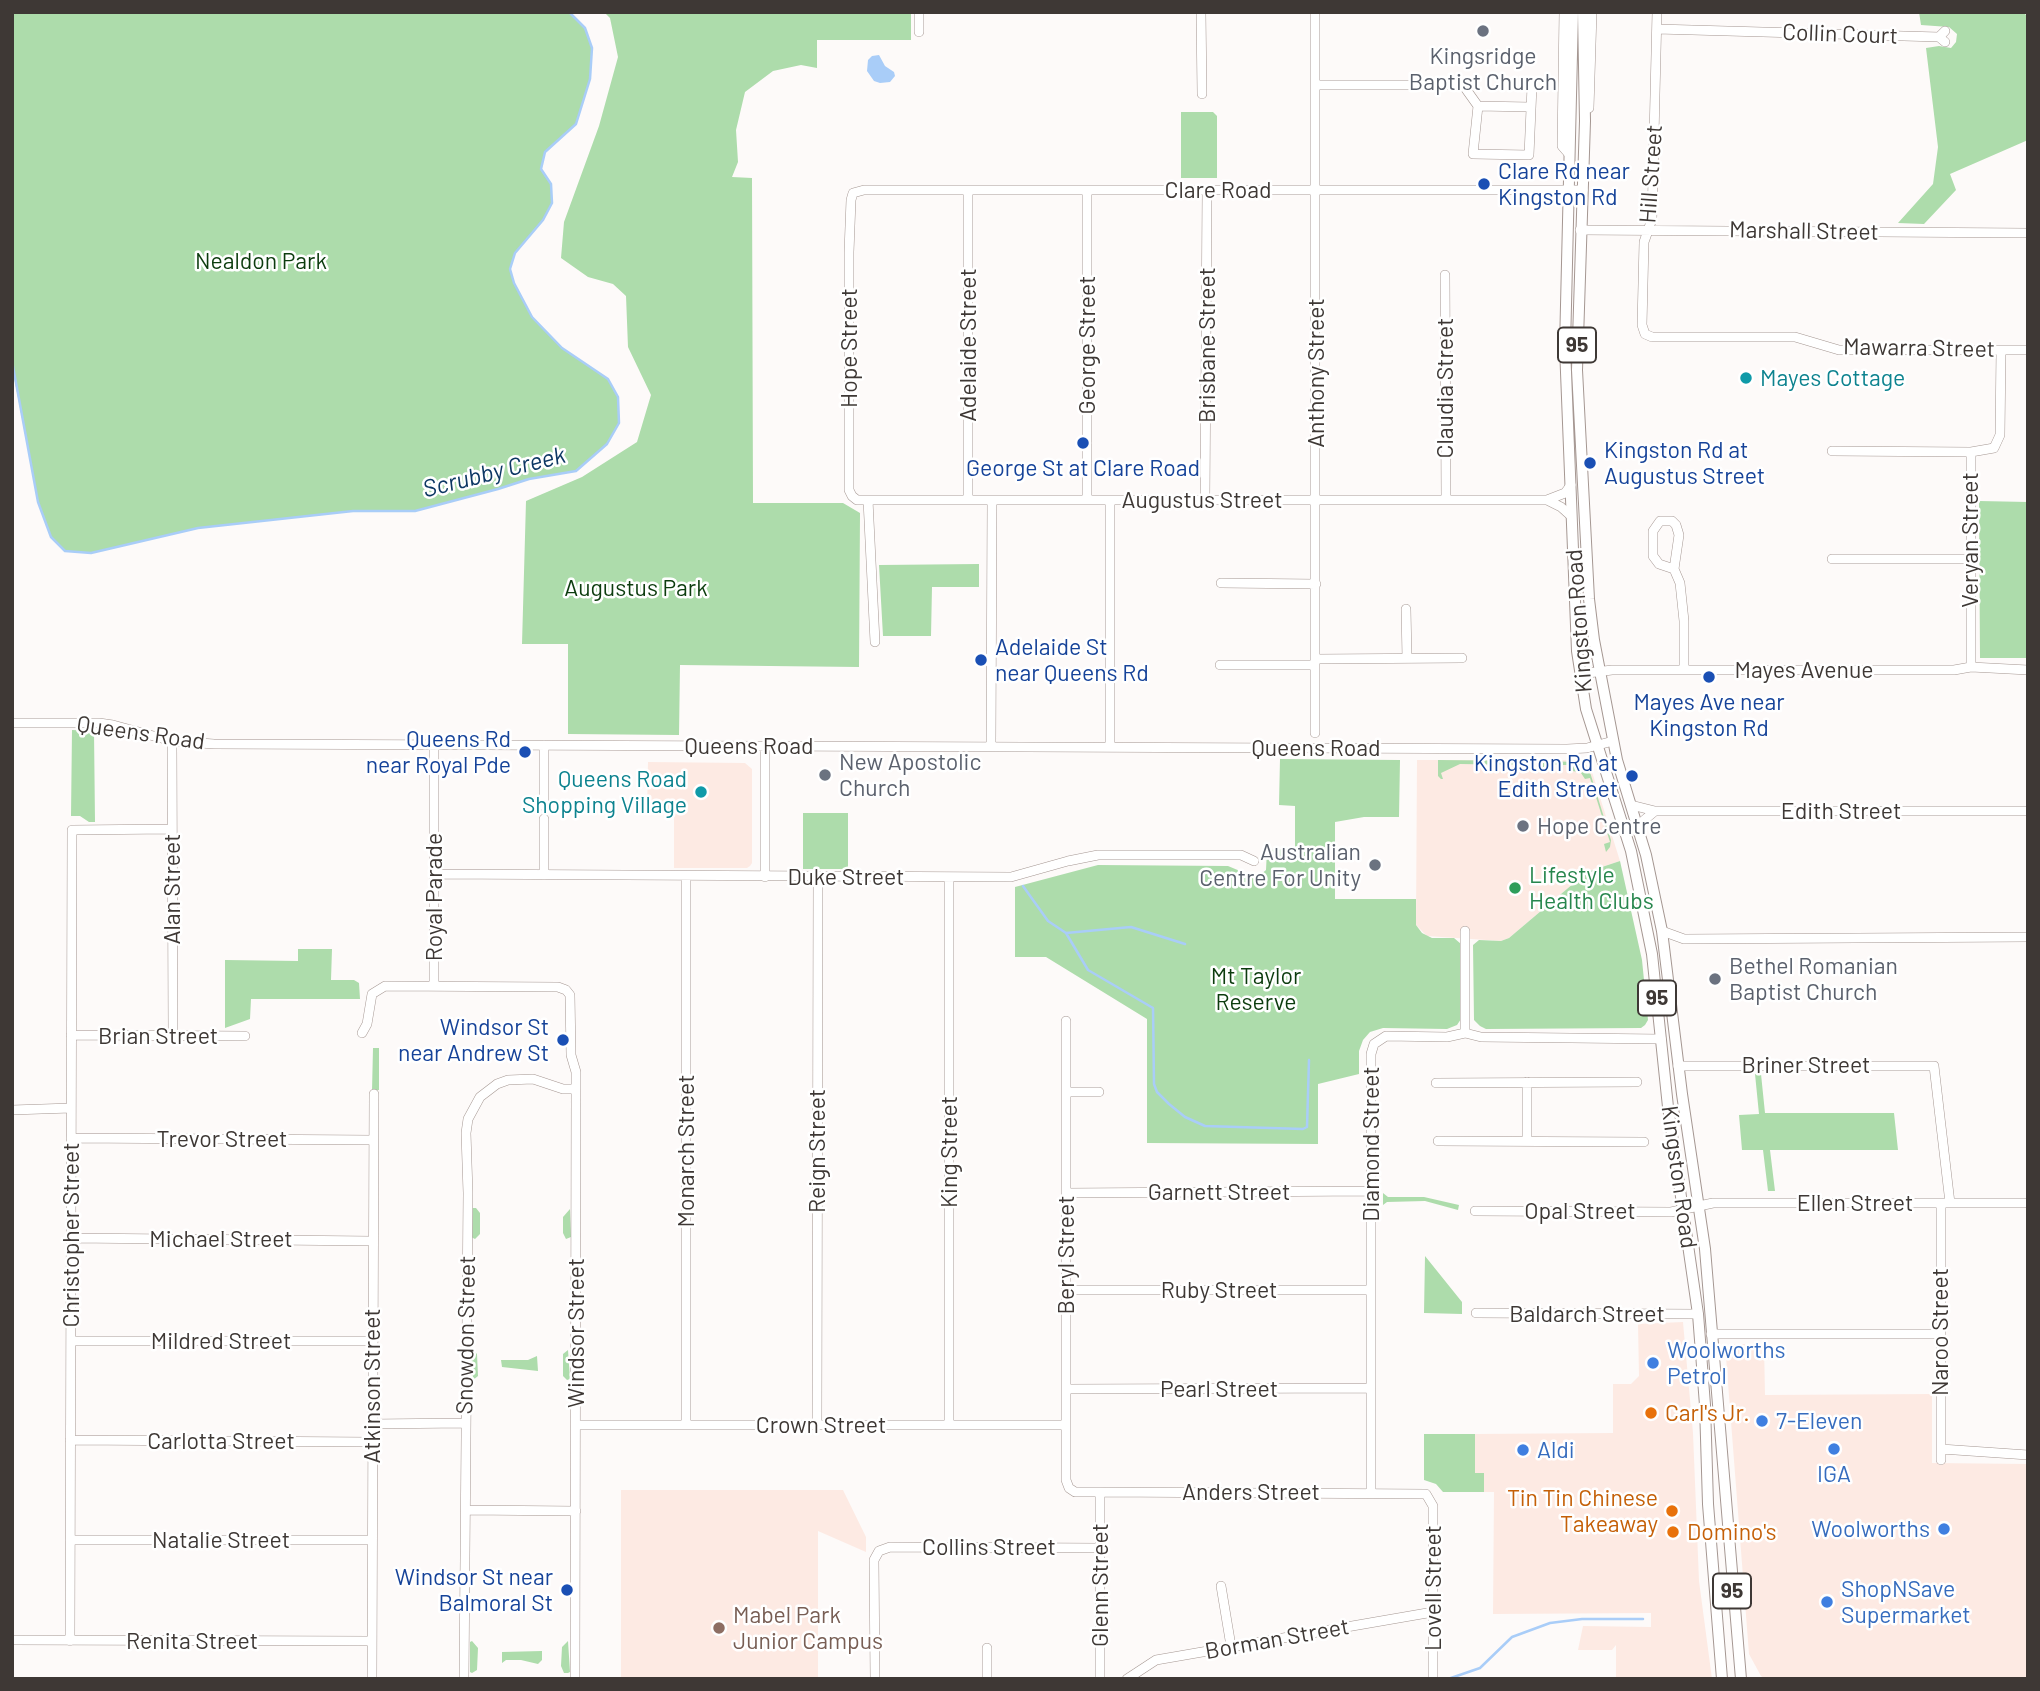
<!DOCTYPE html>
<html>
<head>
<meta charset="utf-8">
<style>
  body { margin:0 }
  #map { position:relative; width:2040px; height:1691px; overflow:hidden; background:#fdfaf9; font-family:Barlow,sans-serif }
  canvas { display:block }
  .frame { position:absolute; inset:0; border:14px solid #3e3835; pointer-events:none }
</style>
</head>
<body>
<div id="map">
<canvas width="2040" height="1691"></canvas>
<div class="frame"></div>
</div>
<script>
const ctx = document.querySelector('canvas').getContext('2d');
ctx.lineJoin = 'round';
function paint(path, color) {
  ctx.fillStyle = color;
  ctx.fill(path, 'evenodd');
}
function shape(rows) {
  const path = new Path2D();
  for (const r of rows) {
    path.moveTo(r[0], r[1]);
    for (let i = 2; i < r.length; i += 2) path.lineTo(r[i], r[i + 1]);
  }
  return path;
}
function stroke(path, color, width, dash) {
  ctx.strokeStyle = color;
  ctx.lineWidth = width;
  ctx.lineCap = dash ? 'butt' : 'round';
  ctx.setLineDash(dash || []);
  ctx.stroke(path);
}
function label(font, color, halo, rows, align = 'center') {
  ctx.font = font + ' Barlow,sans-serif';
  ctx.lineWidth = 5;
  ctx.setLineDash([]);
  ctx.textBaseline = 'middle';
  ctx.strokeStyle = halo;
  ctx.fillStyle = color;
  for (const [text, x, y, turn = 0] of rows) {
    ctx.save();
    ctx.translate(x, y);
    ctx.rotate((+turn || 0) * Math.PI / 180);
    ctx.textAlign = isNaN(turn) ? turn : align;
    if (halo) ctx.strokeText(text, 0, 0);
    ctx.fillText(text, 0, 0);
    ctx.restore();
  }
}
const built = shape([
  [1417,760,1574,760,1587,765,1592,772,1620,861,1587,872,1509,938,1501,941,1427,936,1416,925],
  [648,762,745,763,752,769,752,863,750,866,747,868,674,868,674,813,647,812],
  [1683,1322,1693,1433,1699,1581,1712,1679,1616,1679,1616,1645,1612,1650,1578,1650,1583,1626,1651,1627,1651,1613,1493,1614,1494,1492,1484,1492,1484,1474,1475,1473,1475,1434,1613,1433,1613,1384,1631,1384,1639,1376,1638,1324],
  [1732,1344,1764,1344,1765,1395,1932,1394,1932,1463,2028,1464,2028,1679,1765,1679,1761,1676,1749,1654,1726,1357,1727,1349],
  [621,1490,843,1490,866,1537,866,1552,818,1531,818,1679,621,1679]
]);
const green = shape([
  [12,12,569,12,585,28,592,48,590,79,576,124,545,152,541,169,551,184,552,203,543,220,515,253,510,269,514,283,532,317,562,348,608,379,618,397,619,423,607,444,576,471,529,479,498,489,415,511,353,511,198,528,91,553,65,551,51,537,38,502,13,372],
  [604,12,911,12,911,40,817,40,817,68,801,65,773,71,745,92,736,130,738,162,732,177,752,178,753,503,843,503,860,513,859,667,680,665,679,735,568,734,568,644,522,644,526,501,582,477,637,442,651,395,628,347,626,296,613,284,588,277,561,258,564,222,599,126,618,57,610,18],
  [1919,12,2023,12,2028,17,2028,140,1950,174,1956,190,1924,224,1898,223,1933,184,1938,147,1926,48,1939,46,1951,48,1956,42,1957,34,1949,27,1921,25],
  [1181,112,1213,112,1217,116,1217,178,1181,178],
  [1979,501,2028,502,2028,658,1980,658],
  [979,564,979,587,932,587,931,636,883,636,879,565],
  [72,730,94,731,95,822,89,822,80,816,71,816],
  [1280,759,1400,760,1399,817,1364,817,1335,822,1335,899,1416,899,1416,925,1422,933,1432,938,1454,938,1461,944,1461,1019,1457,1025,1447,1029,1383,1028,1370,1032,1363,1040,1359,1051,1359,1074,1318,1084,1318,1144,1147,1143,1147,1019,1046,957,1015,957,1015,887,1098,865,1228,866,1252,876,1260,875,1266,870,1267,850,1295,849,1295,806,1279,805],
  [1438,760,1533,761,1533,766,1526,771,1525,765,1460,764,1441,773,1443,779,1441,779,1438,776],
  [1543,761,1577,762,1589,769,1611,840,1610,847,1606,852,1604,844,1610,842,1590,778,1585,779,1581,773,1573,771,1573,765,1549,765,1549,771,1546,771,1543,767],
  [803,813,848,813,848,869,803,869],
  [1620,861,1642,960,1648,1020,1645,1025,1641,1028,1486,1029,1480,1026,1474,1020,1473,945,1479,940,1501,941,1509,938,1587,872],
  [298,949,332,949,331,980,354,980,359,983,360,999,251,999,250,1019,225,1028,225,960,298,961],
  [373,1048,379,1048,379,1090,372,1091],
  [1755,1074,1761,1074,1765,1113,1894,1113,1898,1150,1770,1150,1775,1191,1768,1191,1763,1150,1742,1150,1739,1115,1759,1114],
  [1383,1193,1388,1197,1424,1197,1459,1205,1458,1210,1425,1201,1387,1202,1383,1205],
  [471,1208,476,1208,480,1213,480,1234,475,1239,471,1237],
  [570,1209,571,1237,566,1239,563,1233,563,1217],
  [1425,1256,1462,1302,1462,1314,1424,1313],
  [472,1349,477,1354,478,1376,473,1380,470,1351],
  [568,1350,570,1379,567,1380,563,1376,563,1354],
  [537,1356,538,1371,502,1367,501,1360,528,1360],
  [1424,1434,1475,1434,1475,1473,1484,1473,1484,1492,1443,1492,1436,1484,1424,1480],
  [472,1641,478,1648,477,1670,472,1673,470,1672,470,1642],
  [568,1641,570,1672,568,1673,564,1673,561,1666,562,1647],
  [542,1651,542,1660,538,1664,521,1660,506,1660,502,1663,502,1652]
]);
const water = shape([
  [879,55,885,66,894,72,895,76,890,82,880,83,874,81,867,71,868,60,872,56]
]);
const stream = shape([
  [12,361,38,502,51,537,65,551,91,553,198,528,353,511,415,511,498,489,529,479,576,471,607,444,619,423,618,397,608,379,562,348,532,317,514,283,510,269,515,253,543,220,552,203,551,184,541,169,545,152,576,124,590,79,592,48,585,28,569,12],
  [1023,886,1048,921,1066,933,1088,970,1153,1008,1154,1084,1157,1092,1169,1104,1185,1117,1205,1126,1303,1129,1307,1127,1309,1060],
  [1066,933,1131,927,1185,944],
  [1448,1679,1480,1668,1512,1637,1550,1623,1582,1619,1643,1619]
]);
const minor = shape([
  [1201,12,1202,94],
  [1564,12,1562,146,1569,154],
  [1657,12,1652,219,1644,242,1642,325,1645,334,1652,337,1795,337,1839,350,2028,350],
  [1657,29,1939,37],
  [1945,31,1939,37,1945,42],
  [919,32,919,12],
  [1315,85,1463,85,1478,106,1473,154,1529,155,1532,86],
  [1478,106,1530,107],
  [1589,108,1592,12],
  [1580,230,2028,233],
  [1445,275,1446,500],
  [1832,451,1971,452,1994,448,2000,435,2001,350],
  [1571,485,1565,493,1547,500,857,500,852,496,849,490,849,252,851,200,853,193,864,190,1583,190],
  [868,500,875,642],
  [968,500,968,190],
  [1087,500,1087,190],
  [1205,500,1207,190],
  [1547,500,1561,507,1571,516],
  [1832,559,1970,559],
  [1674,569,1659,564,1653,556,1653,531,1660,521,1672,521,1676,525,1679,535,1674,569,1680,583,1684,621,1684,670],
  [1221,583,1316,584],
  [1406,609,1407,658],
  [1315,659,1462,658],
  [1220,665,1315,665],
  [1971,667,1971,452],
  [1580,674,1612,670,1954,670,1971,667,2028,670],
  [12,723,99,723,113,725,172,741,214,744,1567,749,1587,748,1613,741],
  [1315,733,1315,12],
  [172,741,173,1036],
  [544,745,544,806],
  [765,746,765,877],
  [991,746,992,500],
  [1110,747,1110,500],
  [1631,805,1655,811,2028,811],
  [1637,826,1655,811],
  [434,874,1011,877,1068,861,1098,855,1241,855,1254,861],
  [544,875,544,819],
  [1465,931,1465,1033],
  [1662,931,1684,939,2028,937],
  [434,986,434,745],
  [1066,1021,1066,1480,1069,1488,1075,1492,1100,1492,1426,1494,1433,1506,1433,1679],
  [362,1033,367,1024,372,994,385,986,558,987,566,990,570,995,571,1055,576,1072,576,1089,575,1679],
  [71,1035,245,1036],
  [1678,1066,1934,1066,1950,1203],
  [1436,1083,1637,1082],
  [1066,1092,1099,1092],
  [12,1110,71,1108],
  [71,1138,373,1140],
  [1438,1141,1644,1142],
  [1527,1141,1527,1082],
  [1066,1193,1371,1191],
  [1941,1203,1941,1460],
  [1475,1211,1671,1212,1713,1203,2028,1203],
  [71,1238,372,1241],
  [1067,1290,1371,1290],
  [1476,1313,1698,1314],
  [1711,1334,1940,1334],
  [71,1341,372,1341],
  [1066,1389,1371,1388],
  [371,1424,465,1423],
  [576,1425,1066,1425],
  [686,1425,686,876],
  [817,1425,818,877],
  [949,1425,949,878],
  [70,1440,371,1442],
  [1941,1449,2028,1455],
  [1100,1492,1100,1679],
  [1371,1492,1371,1054,1374,1044,1386,1036,1447,1037,1465,1033,1481,1037,1661,1039],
  [466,1510,576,1511],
  [70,1540,371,1540],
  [1221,1586,1231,1646],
  [12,1640,372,1641],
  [70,1641,72,830,171,829],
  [372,1679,374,1094],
  [464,1679,468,1193,466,1133,468,1119,480,1097,497,1084,508,1080,533,1079,563,1089,576,1089],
  [875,1679,874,1560,879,1551,890,1547,1100,1548],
  [987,1679,987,1648],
  [1127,1679,1156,1660,1433,1612]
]);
const major = shape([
  [1573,12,1565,347,1577,651,1586,709,1631,851,1652,954,1668,1107,1698,1314,1705,1405,1708,1504,1722,1679],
  [1583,12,1585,121,1577,370,1589,599,1594,640,1617,760,1646,855,1662,931,1682,1094,1705,1249,1741,1679]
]);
const markers = [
  [1483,31,7,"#6b7280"],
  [1484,184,7,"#1a4fb4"],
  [1746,378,7,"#0f9aa8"],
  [1083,443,7,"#1a4fb4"],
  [1590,463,7,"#1a4fb4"],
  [981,660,7,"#1a4fb4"],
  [1709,677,7,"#1a4fb4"],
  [525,752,7,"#1a4fb4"],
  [825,775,7,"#6b7280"],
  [1632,776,7,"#1a4fb4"],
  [701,792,7,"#0f9aa8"],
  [1523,826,7,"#6b7280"],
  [1375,865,7,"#6b7280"],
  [1515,888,7,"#2e9e5b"],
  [1715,979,7,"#6b7280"],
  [563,1040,7,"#1a4fb4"],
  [1653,1363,7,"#3f7fe0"],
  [1651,1413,7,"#e8710a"],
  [1762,1421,7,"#3f7fe0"],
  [1834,1449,7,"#3f7fe0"],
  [1523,1450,7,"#3f7fe0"],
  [1672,1511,7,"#e8710a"],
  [1944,1529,7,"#3f7fe0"],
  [1673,1532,7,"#e8710a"],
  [567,1590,7,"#1a4fb4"],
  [1827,1602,7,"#3f7fe0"],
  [719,1628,7,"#8d6e63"]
];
const shields = [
  [1577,345,38],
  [1657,998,38],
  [1732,1591,38]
];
const shieldNames = [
  ["95",1577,345],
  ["95",1657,998],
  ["95",1732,1591]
];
const streetNames = [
  ["Collin Court",1840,34,2],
  ["Hill Street",1651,174,-86],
  ["Clare Road",1218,190],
  ["Marshall Street",1804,231,1],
  ["Adelaide Street",968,345,-90],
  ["George Street",1087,345,-90],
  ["Brisbane Street",1207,345,-90],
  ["Hope Street",849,348,-90],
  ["Mawarra Street",1919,348,1],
  ["Anthony Street",1316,373,-90],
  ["Claudia Street",1445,388,-90],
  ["Augustus Street",1202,500],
  ["Veryan Street",1970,540,-90],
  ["Kingston Road",1579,621,-94],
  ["Mayes Avenue",1804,670],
  ["Queens Road",141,733,8],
  ["Queens Road",749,746],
  ["Queens Road",1316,748],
  ["Edith Street",1841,811],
  ["Duke Street",846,877],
  ["Alan Street",172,889,-90],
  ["Royal Parade",434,897,-90],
  ["Brian Street",158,1036],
  ["Briner Street",1806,1065],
  ["Trevor Street",222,1139],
  ["Diamond Street",1371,1144,-90],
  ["Monarch Street",686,1151,-90],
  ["Reign Street",817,1151,-90],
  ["King Street",949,1152,-90],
  ["Kingston Road",1679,1177,82],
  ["Garnett Street",1219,1192],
  ["Ellen Street",1855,1203],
  ["Opal Street",1580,1211],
  ["Christopher Street",71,1235,-90],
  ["Michael Street",221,1239],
  ["Beryl Street",1066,1255,-90],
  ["Ruby Street",1219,1290],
  ["Baldarch Street",1587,1314],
  ["Naroo Street",1940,1332,-90],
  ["Windsor Street",576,1333,-90],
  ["Snowdon Street",466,1335,-89],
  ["Mildred Street",221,1341],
  ["Atkinson Street",372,1386,-90],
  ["Pearl Street",1219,1389],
  ["Crown Street",821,1425],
  ["Carlotta Street",221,1441],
  ["Anders Street",1251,1492],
  ["Natalie Street",221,1540],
  ["Collins Street",989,1547],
  ["Glenn Street",1100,1585,-90],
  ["Lovell Street",1433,1588,-90],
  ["Borman Street",1277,1639,-10],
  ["Renita Street",192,1641]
];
const worshipNames = [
  ["Kingsridge",1483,56,"center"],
  ["Baptist Church",1483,82,"center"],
  ["New Apostolic",839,762],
  ["Church",839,788],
  ["Hope Centre",1537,826],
  ["Australian",1361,852,"right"],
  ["Centre For Unity",1361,878,"right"],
  ["Bethel Romanian",1729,966],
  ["Baptist Church",1729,992]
];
const transitNames = [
  ["Clare Rd near",1498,171,"left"],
  ["Kingston Rd",1498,197,"left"],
  ["Kingston Rd at",1604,450,"left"],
  ["Augustus Street",1604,476,"left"],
  ["George St at Clare Road",1083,468,"center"],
  ["Adelaide St",995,647,"left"],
  ["near Queens Rd",995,673,"left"],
  ["Mayes Ave near",1709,702,"center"],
  ["Kingston Rd",1709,728,"center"],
  ["Queens Rd",511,739],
  ["near Royal Pde",511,765],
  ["Kingston Rd at",1618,763],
  ["Edith Street",1618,789],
  ["Windsor St",549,1027],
  ["near Andrew St",549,1053],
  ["Windsor St near",553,1577],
  ["Balmoral St",553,1603]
];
const parkNames = [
  ["Nealdon Park",261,261],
  ["Augustus Park",636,588],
  ["Mt Taylor",1256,976],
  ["Reserve",1256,1002]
];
const cultureNames = [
  ["Mayes Cottage",1760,378],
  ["Queens Road",687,779,"right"],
  ["Shopping Village",687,805,"right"]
];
const leisureNames = [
  ["Lifestyle",1529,875],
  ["Health Clubs",1529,901]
];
const shopNames = [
  ["Woolworths",1667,1350],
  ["Petrol",1667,1376],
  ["7-Eleven",1776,1421],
  ["Aldi",1537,1450],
  ["IGA",1834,1474,"center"],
  ["Woolworths",1930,1529,"right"],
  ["ShopNSave",1841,1589],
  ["Supermarket",1841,1615]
];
const foodNames = [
  ["Carl's Jr.",1665,1413],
  ["Tin Tin Chinese",1658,1498,"right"],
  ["Takeaway",1658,1524,"right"],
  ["Domino's",1687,1532]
];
const educationNames = [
  ["Mabel Park",733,1615],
  ["Junior Campus",733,1641]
];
const waterNames = [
  ["Scrubby Creek",494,472,-14]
];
paint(built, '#fdeae3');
paint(green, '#addcab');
paint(water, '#a9cdf8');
stroke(stream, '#a9cdf8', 2.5);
stroke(minor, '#a59792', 10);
stroke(major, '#a59792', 12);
stroke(minor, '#fff', 9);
stroke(major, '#fff', 10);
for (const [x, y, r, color] of markers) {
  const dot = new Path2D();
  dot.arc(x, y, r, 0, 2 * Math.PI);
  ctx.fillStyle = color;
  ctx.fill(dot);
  stroke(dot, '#fff', 2.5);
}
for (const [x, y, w] of shields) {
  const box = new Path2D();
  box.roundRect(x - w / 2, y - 17.5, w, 35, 5);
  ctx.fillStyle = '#fff';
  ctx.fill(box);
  stroke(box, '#3e3835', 2);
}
label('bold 21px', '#3e3835', null, shieldNames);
label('23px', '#3e3835', '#fff', streetNames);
label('23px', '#5b616d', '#fff', worshipNames, 'left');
label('23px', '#164399', '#fff', transitNames, 'right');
label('23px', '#0c3c0e', '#fff', parkNames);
label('23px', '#0d838f', '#fff', cultureNames, 'left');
label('23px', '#27864d', '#fff', leisureNames, 'left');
label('23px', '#366cbe', '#fff', shopNames, 'left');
label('23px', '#c56008', '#fff', foodNames, 'left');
label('23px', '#785e54', '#fff', educationNames, 'left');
label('italic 24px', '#0c3763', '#fff', waterNames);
</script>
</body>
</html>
